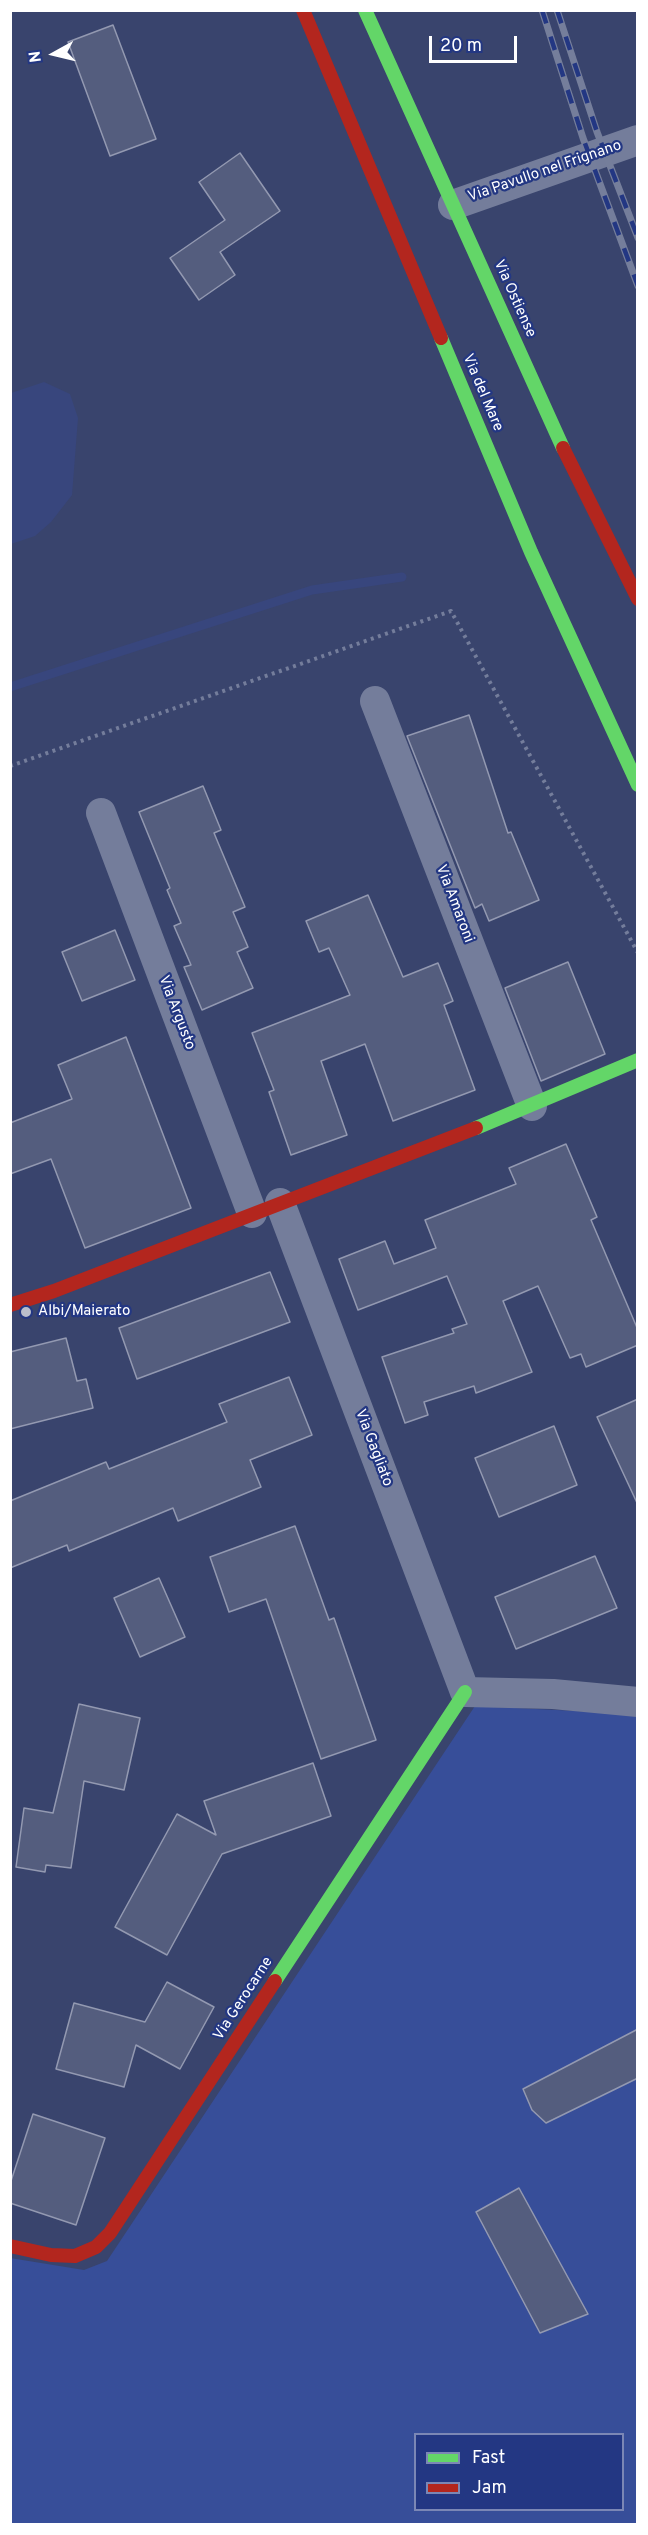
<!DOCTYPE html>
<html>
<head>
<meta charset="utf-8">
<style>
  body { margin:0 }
  #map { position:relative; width:648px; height:2535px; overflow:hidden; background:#39446d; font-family:Overpass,sans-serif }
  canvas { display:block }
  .frame { position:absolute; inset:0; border:12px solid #fff; pointer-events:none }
  .legend { position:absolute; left:414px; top:2433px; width:210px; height:78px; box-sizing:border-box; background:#233783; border:2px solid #7b87b5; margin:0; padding:8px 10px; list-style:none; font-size:18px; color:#fff }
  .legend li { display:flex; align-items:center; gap:12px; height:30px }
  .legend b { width:30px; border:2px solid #7b87b5 }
  .north { position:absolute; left:24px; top:24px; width:60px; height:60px; -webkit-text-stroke:4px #233783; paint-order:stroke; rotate:262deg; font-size:16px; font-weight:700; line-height:24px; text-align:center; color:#fff }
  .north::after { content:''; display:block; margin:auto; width:21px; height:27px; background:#fff; clip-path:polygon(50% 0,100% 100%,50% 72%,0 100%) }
  .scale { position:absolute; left:429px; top:36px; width:88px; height:27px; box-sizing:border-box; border:3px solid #fff; border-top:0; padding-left:8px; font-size:18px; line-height:21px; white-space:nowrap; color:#fff; -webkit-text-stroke:4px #233783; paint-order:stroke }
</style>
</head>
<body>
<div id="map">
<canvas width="648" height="2535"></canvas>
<div class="frame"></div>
<ul class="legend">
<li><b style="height:8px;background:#63d668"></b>Fast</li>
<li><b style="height:8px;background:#b3261e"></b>Jam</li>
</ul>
<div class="north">N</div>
<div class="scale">20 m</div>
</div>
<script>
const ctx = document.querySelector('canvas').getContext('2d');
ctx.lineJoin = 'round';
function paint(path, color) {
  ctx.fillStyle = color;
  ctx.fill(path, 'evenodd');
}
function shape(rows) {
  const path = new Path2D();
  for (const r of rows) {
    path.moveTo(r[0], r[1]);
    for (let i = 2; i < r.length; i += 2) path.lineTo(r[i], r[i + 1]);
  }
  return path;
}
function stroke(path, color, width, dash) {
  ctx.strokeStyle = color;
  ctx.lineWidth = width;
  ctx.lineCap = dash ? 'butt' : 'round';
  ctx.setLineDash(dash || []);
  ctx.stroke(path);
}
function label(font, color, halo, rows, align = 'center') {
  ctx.font = font + ' Overpass,sans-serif';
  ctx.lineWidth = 4.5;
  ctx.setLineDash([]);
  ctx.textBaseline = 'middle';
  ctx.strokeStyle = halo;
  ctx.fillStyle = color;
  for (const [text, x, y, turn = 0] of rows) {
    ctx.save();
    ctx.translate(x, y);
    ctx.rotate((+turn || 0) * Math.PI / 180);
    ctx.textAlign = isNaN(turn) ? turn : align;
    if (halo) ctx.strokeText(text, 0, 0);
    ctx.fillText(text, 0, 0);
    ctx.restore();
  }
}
const green = shape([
  [475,1706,637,1714,637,2524,11,2524,10,2258,84,2270,107,2261],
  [416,2434,622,2434,622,2510,416,2510]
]);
const water = shape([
  [44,382,70,394,78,418,72,495,51,522,35,536,11,544,11,393]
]);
const stream = shape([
  [10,687,312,590,402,577]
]);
const building = shape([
  [113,25,156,139,110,156,68,42,113,25],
  [240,153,280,211,220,252,235,275,199,300,170,258,225,220,199,182,240,153],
  [469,715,508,833,511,832,539,900,489,921,482,904,475,908,407,736,469,715],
  [203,786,221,830,214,833,245,907,233,912,248,947,237,952,253,988,202,1010,184,967,191,965,174,926,181,923,167,890,170,888,139,812,203,786],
  [368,895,403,977,438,963,453,1001,444,1005,475,1090,393,1121,365,1044,321,1061,347,1135,291,1155,269,1092,274,1090,252,1033,350,995,329,948,319,952,306,921,368,895],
  [115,930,135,980,82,1001,62,952,115,930],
  [568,962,605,1054,541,1081,505,988,568,962],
  [126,1037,191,1208,85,1248,51,1159,10,1174,10,1123,72,1099,58,1065,126,1037],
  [566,1144,597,1217,591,1220,638,1330,638,1345,586,1367,581,1354,570,1358,538,1286,503,1301,532,1372,476,1393,474,1386,424,1402,428,1415,405,1423,382,1357,454,1333,452,1329,467,1324,447,1276,358,1310,339,1259,385,1241,394,1264,436,1248,425,1220,516,1184,509,1168,566,1144],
  [270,1272,290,1322,137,1379,119,1328,270,1272],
  [66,1338,77,1381,86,1379,93,1408,10,1429,10,1352,66,1338],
  [289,1377,312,1435,250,1460,261,1487,178,1521,173,1508,69,1551,67,1545,10,1568,10,1501,106,1462,109,1469,227,1422,219,1404,289,1377],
  [638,1399,638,1505,597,1417,638,1399],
  [554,1426,577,1485,499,1517,475,1458,554,1426],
  [295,1526,329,1620,334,1618,376,1740,321,1759,266,1599,229,1612,210,1557,295,1526],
  [595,1556,617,1608,516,1649,495,1597,595,1556],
  [159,1578,185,1637,140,1657,114,1598,159,1578],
  [79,1704,140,1718,124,1790,84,1781,71,1868,46,1865,45,1872,16,1867,24,1808,53,1813,79,1704],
  [313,1763,331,1816,222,1854,167,1955,115,1927,177,1814,216,1835,204,1801,313,1763],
  [167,1982,214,2007,180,2069,136,2045,124,2087,56,2069,74,2003,145,2022,167,1982],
  [638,2029,638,2078,546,2123,532,2110,523,2089,638,2029],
  [33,2114,105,2138,76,2225,10,2203,10,2184,33,2114],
  [519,2188,588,2314,540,2333,476,2212,519,2188]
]);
const path = shape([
  [10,766,451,611,638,953]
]);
const street = shape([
  [453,205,638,140],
  [375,701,532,1106],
  [101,813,252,1213],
  [280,1203,465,1692,553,1694,638,1702]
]);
const fast = shape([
  [365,10,563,448],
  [441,338,531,552,638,785],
  [476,1128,638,1060],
  [275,1981,465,1692]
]);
const jam = shape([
  [303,10,441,338],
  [563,448,638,599],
  [10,1305,54,1291,476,1128],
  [10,2246,51,2255,75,2256,96,2247,110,2233,275,1981]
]);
const rail = shape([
  [542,10,583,138,638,286],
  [557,10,597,132,638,238]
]);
const markers = [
  [26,1312,6,"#babecc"]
];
const streetNames = [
  ["Via Pavullo nel Frignano",545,172,-19],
  ["Via Ostiense",514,299,66],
  ["Via del Mare",482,393,67],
  ["Via Amaroni",454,904,69],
  ["Via Argusto",176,1013,69],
  ["Via Gagliato",373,1448,69],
  ["Via Gerocarne",244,1999,-57]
];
const poiNames = [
  ["Albi/Maierato",38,1312]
];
paint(green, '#374e99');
paint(water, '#38467d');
stroke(stream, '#38467d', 9);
paint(building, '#545d7e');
stroke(building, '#9399b1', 1.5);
stroke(path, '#747d9b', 4, [3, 4.5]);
stroke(street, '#747d9b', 30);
stroke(fast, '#63d668', 14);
stroke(jam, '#b3261e', 14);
stroke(rail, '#757e9b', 7);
stroke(rail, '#233783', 4.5, [14]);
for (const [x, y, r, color] of markers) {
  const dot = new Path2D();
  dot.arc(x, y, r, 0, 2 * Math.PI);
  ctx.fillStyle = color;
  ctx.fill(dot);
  stroke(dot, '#233783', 2);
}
label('15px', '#fff', '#233783', streetNames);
label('15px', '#fff', '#233783', poiNames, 'left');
</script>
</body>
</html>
